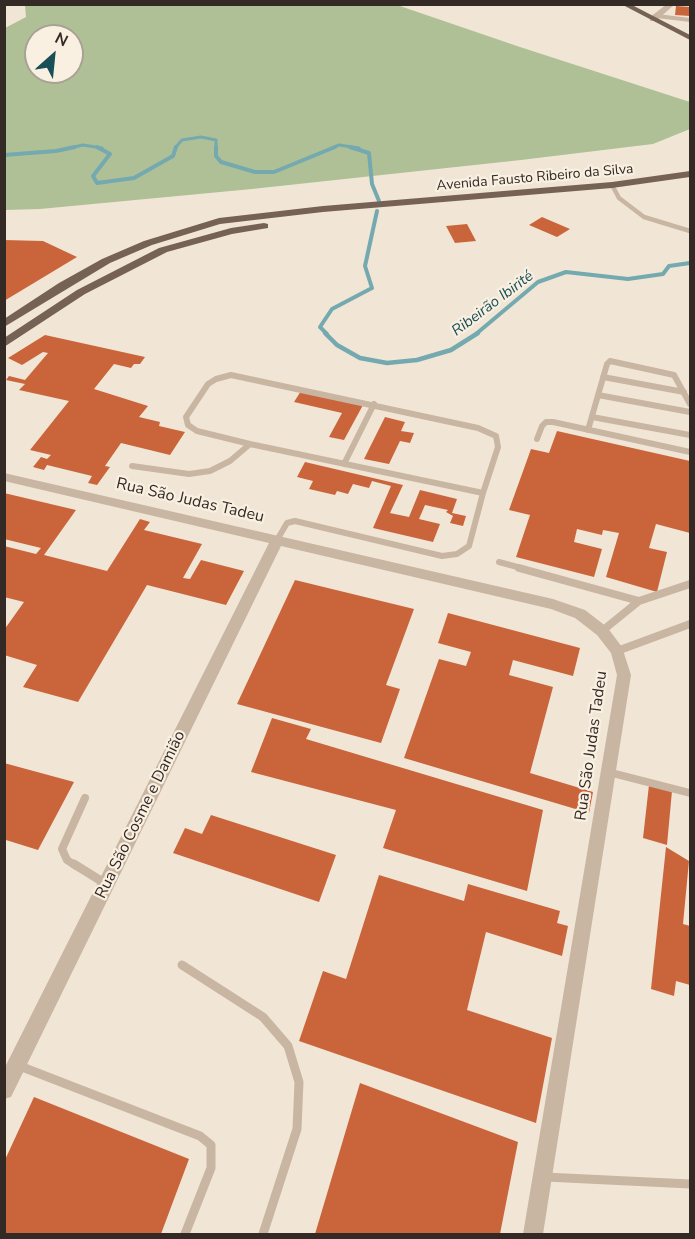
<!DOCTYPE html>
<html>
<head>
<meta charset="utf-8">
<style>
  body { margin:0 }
  #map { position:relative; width:695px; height:1239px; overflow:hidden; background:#f1e6d6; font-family:"Nunito Sans",sans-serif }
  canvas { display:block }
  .frame { position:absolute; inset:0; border:6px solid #342a25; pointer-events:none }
  .north { position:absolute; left:24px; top:24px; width:60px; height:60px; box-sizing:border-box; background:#f9f0e2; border:2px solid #aaa196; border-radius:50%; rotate:27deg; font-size:16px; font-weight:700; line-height:24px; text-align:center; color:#342a25 }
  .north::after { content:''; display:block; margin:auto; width:21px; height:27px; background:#194f56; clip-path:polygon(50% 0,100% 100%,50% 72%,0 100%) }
</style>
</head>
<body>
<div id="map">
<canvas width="695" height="1239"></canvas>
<div class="frame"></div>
<div class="north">N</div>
</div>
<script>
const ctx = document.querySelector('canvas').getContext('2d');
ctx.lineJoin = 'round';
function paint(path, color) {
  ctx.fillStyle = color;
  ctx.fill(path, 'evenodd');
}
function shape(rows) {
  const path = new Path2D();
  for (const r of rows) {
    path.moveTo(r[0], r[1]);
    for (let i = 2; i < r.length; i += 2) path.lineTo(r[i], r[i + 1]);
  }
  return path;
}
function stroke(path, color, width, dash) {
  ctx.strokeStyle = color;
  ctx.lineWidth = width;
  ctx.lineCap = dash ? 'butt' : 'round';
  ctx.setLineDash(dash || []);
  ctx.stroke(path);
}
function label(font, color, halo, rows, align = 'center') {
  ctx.font = font + ' "Nunito Sans",sans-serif';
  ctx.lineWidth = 4.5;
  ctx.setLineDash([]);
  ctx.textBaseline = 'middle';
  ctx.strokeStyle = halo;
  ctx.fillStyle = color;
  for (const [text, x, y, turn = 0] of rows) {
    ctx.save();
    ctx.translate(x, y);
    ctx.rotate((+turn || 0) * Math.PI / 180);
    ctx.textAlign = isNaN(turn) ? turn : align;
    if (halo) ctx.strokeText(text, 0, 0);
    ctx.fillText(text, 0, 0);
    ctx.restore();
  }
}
const green = shape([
  [25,5,397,5,520,47,690,102,690,129,653,144,521,160,252,189,40,209,5,210,5,28,26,17],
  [36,36,72,36,72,72,36,72]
]);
const streamFar2 = shape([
  [69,148,83,145,102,148],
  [175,148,182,140,201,137,216,140,216,148],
  [332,148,339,145,359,148]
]);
const streamFar1 = shape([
  [97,147,110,154,93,176,97,183,134,178,173,156,176,147],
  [216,147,216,156,221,162,255,172,274,172,335,147],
  [350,147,369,153,372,184,379,201],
  [4,155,56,151,75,147],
  [327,334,320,327,332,309,372,288,365,266,377,211],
  [476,334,538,282,566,272,628,279,663,274,669,266,690,263]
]);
const stream = shape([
  [325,333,337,345,360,358,387,363,417,360,451,350,478,333]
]);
const building = shape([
  [676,6,690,7,690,16,675,15],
  [542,217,570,229,557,237,529,225],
  [467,224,476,241,455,243,446,226],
  [4,240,43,241,77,257,4,301],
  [45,335,145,357,140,364,134,364,131,368,114,364,94,389,148,406,139,417,160,422,159,426,185,432,170,455,121,443,105,466,110,467,97,485,88,483,92,476,47,465,44,470,33,467,41,457,47,459,51,455,30,450,69,401,19,390,25,384,6,380,9,376,25,380,48,353,43,352,22,365,8,358],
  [301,391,363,405,344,440,329,437,342,413,294,402],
  [385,417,405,422,401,431,414,433,410,443,400,441,389,464,364,459],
  [557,431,690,461,690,533,656,524,649,548,667,552,657,592,606,577,619,533,603,530,602,535,577,529,574,542,602,549,594,577,516,557,530,515,509,510,531,449,549,453],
  [305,462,403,485,390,513,409,517,420,490,457,499,452,513,466,516,463,526,450,523,453,516,446,512,448,510,425,505,419,519,440,524,433,542,373,528,391,486,372,481,369,488,353,484,348,494,337,491,335,495,309,489,313,481,297,477],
  [4,493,76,510,44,555,107,571,140,519,150,522,144,530,202,544,183,578,190,579,201,560,244,571,226,605,147,585,78,702,23,687,37,665,4,655,4,630,24,602,4,597,4,546,36,554,41,548,4,539],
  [295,580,414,609,386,685,400,689,381,743,237,704],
  [448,613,580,648,573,676,513,660,509,675,553,687,530,773,593,792,589,813,404,758,439,659,466,666,471,652,438,643],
  [272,718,311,729,306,739,543,810,527,891,383,848,396,810,251,772],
  [4,763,74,782,38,850,6,840,4,844],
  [649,785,672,791,667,845,643,838],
  [211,815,336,855,319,902,173,853,185,828,202,834],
  [666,847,689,861,683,924,690,926,690,985,676,981,674,996,651,989],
  [379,875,464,901,468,884,560,911,557,923,568,926,562,956,486,932,467,1010,552,1038,536,1123,299,1041,323,971,346,979],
  [360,1083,518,1142,500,1234,315,1234],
  [34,1097,189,1159,161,1234,4,1234,4,1162]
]);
const serviceFar4 = shape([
  [657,16,690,20]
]);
const serviceFar3 = shape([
  [612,185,619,198,644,217,690,231]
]);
const serviceFar2 = shape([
  [603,377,684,392],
  [598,395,690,412],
  [592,417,690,435],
  [588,430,607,364,610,361,674,375,690,404],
  [537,439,542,426,546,422,553,422,690,452],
  [250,444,197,431,188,425,186,417,208,384,216,379,231,375,478,428,496,436,498,447,483,493],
  [344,464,374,404],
  [132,466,189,474,210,471,230,461,250,444,483,493,469,546,457,554,442,556,295,521,287,523,277,540],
  [499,562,525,569]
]);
const serviceFar1 = shape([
  [519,568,639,601],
  [602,631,639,601,690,584],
  [617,651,690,624],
  [608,772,690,793],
  [76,866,67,860,62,849,85,798]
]);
const service = shape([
  [74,864,106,884],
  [182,965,263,1017,288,1046,299,1082,297,1129,263,1234],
  [17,1065,200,1136,211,1145,211,1168,185,1234],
  [545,1177,690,1184]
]);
const minor = shape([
  [4,473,553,599,585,610,607,627,622,647,631,675,543,1234,523,1234,617,675,611,653,597,635,575,618,551,609,281,546,11,1097,4,1099,4,1069,269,543,4,481,4,473]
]);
const tertiary = shape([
  [667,4,675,4,656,21,650,21,650,17,667,4]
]);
const primary = shape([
  [621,4,630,4,690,35,690,40,621,4],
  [690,171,690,177,612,188,323,212,220,224,152,245,110,263,4,327,4,319,59,283,102,259,144,241,219,218,323,206,612,182,690,171],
  [264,223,268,224,268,228,232,234,167,252,85,294,4,347,4,338,77,290,159,248,231,228,264,223]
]);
const farStreetnames = [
  ["Avenida Fausto Ribeiro da Silva",535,178,-5]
];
const farWaternames = [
  ["Ribeirão Ibirité",493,304,-37]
];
const streetNames = [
  ["Rua São Judas Tadeu",190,501,13],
  ["Rua São Judas Tadeu",592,746,-82],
  ["Rua São Cosme e Damião",141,815,-64]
];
paint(green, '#b0c096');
stroke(streamFar2, '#74aaaf', 3);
stroke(streamFar1, '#74aaaf', 4);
stroke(stream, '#74aaaf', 4.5);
paint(building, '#ca653b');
stroke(serviceFar4, '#c9b6a2', 4);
stroke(serviceFar3, '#c9b6a2', 4.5);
stroke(serviceFar2, '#c9b6a2', 6);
stroke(serviceFar1, '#c9b6a2', 8);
stroke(service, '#c9b6a2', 9);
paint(minor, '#c9b6a2');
paint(tertiary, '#c9b6a2');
paint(primary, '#766255');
label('14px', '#342a25', '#f9f0e2', farStreetnames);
label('italic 15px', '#194f56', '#f9f0e2', farWaternames);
label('16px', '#342a25', '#f9f0e2', streetNames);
</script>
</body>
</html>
